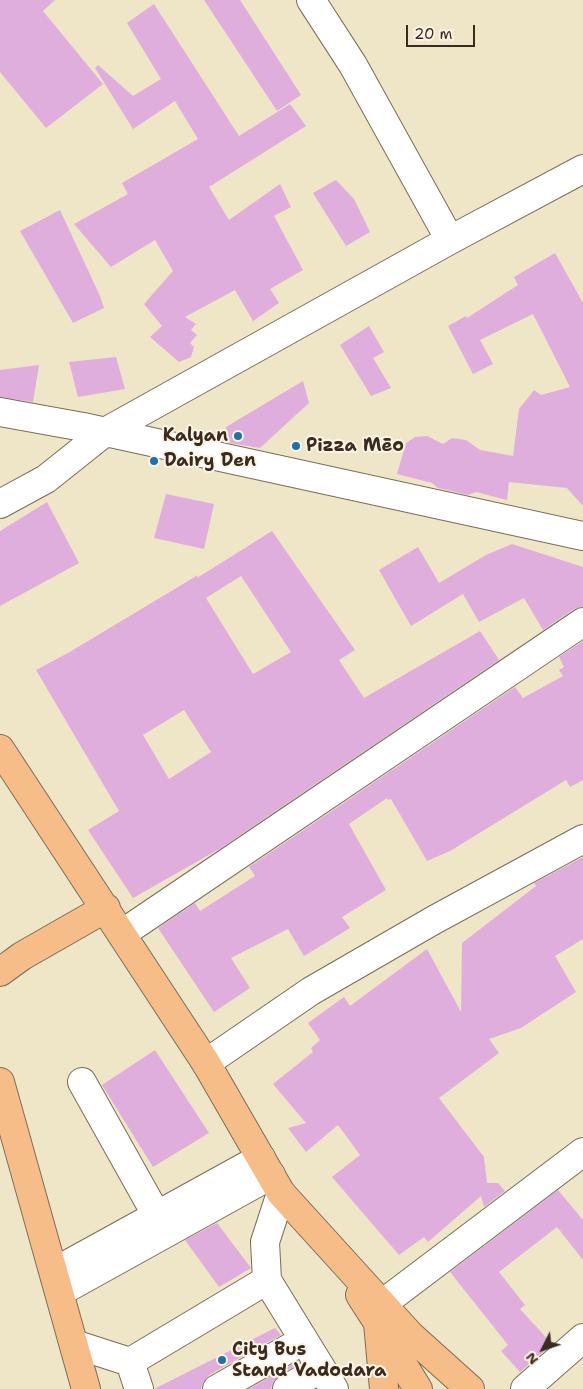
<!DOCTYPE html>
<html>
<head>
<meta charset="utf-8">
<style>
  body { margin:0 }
  #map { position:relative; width:583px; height:1389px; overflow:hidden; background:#efe6c8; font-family:"Shantell Sans",sans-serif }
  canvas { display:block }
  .north { position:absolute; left:518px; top:1324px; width:50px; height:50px; -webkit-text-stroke:4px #fcf5e5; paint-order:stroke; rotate:229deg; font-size:14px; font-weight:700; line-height:20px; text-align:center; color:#3b2a1e }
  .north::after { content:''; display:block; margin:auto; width:18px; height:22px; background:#3b2a1e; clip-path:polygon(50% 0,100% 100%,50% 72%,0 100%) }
  .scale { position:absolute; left:406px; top:25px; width:69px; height:22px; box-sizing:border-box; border:2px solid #3b2a1e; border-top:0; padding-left:6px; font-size:15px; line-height:18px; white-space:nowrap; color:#3b2a1e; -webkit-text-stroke:4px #fcf5e5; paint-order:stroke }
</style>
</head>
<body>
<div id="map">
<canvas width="583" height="1389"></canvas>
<div class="north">N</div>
<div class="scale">20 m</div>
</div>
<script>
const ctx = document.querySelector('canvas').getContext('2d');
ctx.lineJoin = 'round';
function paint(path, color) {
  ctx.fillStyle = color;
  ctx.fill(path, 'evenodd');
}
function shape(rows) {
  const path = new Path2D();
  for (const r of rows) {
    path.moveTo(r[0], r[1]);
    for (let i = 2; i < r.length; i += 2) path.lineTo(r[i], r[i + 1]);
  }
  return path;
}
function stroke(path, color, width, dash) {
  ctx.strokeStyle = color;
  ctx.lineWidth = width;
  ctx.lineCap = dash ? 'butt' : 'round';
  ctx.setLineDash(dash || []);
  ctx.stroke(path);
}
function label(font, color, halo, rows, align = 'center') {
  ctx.font = font + ' "Shantell Sans",sans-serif';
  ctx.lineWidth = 4;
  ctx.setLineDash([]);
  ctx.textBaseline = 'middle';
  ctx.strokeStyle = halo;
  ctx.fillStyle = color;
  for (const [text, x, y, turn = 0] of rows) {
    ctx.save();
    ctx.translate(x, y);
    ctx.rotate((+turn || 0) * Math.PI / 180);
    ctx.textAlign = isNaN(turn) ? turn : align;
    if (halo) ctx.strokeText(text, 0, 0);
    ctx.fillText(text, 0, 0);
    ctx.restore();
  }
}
const building = shape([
  [0,0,55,0,43,11,103,84,46,128,0,72],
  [204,0,240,0,301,95,277,111],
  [154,4,239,136,290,104,306,126,209,187,229,220,280,184,291,207,274,216,303,270,270,289,279,303,253,321,235,290,185,317,196,324,191,330,197,335,190,343,194,347,191,357,179,362,150,337,162,326,144,304,173,271,155,240,111,267,74,224,128,194,122,183,198,139,175,101,133,129,95,68,98,65,133,96,161,79,127,23],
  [336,180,354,199,370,232,346,246,313,193],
  [60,210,100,296,104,308,73,323,20,231],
  [555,253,583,303,583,506,567,488,509,482,507,500,476,492,468,495,438,488,432,483,397,474,406,443,415,437,427,436,443,444,452,438,466,440,480,450,513,456,519,409,534,390,541,395,570,387,533,314,480,340,493,364,473,374,448,326,466,316,467,318,518,285,514,277],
  [369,326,384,352,373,358,391,388,371,396,340,345],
  [116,357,125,389,78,397,69,362],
  [39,365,33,402,0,397,0,370],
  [303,381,309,403,260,448,230,443,226,427],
  [166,494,214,504,204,549,154,538],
  [47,502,79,563,0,606,0,531],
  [272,531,355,650,339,660,364,698,480,631,499,660,221,848,133,898,88,830,119,811,36,670,68,653,198,575,197,578],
  [241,576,291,652,253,674,206,598],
  [184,710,211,752,169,779,143,735],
  [512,544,583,567,583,607,574,609,543,630,524,598,479,622,463,594,411,626,379,570,418,547,439,583,486,555],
  [583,641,583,780,570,787,566,780,450,851,427,861,391,799,388,800,387,798,349,824,386,890,342,917,350,928,304,956,288,929,231,958,250,988,214,1012,158,928,195,903,200,911,255,876,249,867,515,687,523,698,563,676,559,670,564,667,559,657],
  [583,857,583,939,555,956,576,992,521,1028,489,1039,499,1053,439,1098,484,1157,487,1183,498,1183,505,1191,484,1207,481,1196,428,1242,424,1237,399,1255,332,1177,360,1155,338,1125,306,1152,288,1128,306,1123,273,1084,313,1052,311,1048,320,1040,308,1023,344,997,350,1006,427,949,461,1012,462,943,536,886,534,883],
  [155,1050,209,1133,153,1167,102,1085],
  [558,1190,583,1220,583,1260,557,1227,499,1272,525,1305,520,1309,552,1344,520,1372,501,1351,508,1345,450,1272],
  [217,1223,251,1268,219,1287,185,1240],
  [275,1328,281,1335,209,1375,203,1382,201,1389,154,1389],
  [298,1361,300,1363,278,1376,273,1382,271,1389,249,1389]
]);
const minor = shape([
  [311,0,353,65,450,240],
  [0,412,83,427,583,536],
  [0,504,46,479,105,432,450,240,583,169],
  [123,933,583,622],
  [206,1063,311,991,434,920,583,839],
  [82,1082,157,1216],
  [281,1193,265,1242,267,1280,334,1389],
  [54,1272,261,1158],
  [60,1292,271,1175],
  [382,1304,583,1152],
  [74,1344,130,1362,139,1389],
  [130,1362,267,1280],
  [217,1389,304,1340],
  [287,1389,321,1368],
  [525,1389,583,1338]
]);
const major = shape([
  [0,749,206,1063,281,1193,411,1336,470,1389],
  [0,972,22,956,106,908],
  [0,1082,86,1389],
  [360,1295,378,1323,384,1389],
  [381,1329,418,1389]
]);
const markers = [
  [238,436,5,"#1f6fb2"],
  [296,446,5,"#1f6fb2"],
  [154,461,5,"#1f6fb2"],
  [222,1360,5,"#1f6fb2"]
];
const poiNames = [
  ["Kalyan",228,436,"right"],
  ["Pizza Mēo",306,446],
  ["Dairy Den",164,461],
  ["City Bus",232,1350],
  ["Stand Vadodara",232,1371]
];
paint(building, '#dfaedc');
stroke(minor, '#7a6c5a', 30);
stroke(major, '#7a6c5a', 30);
stroke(minor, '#fff', 28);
stroke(major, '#f7bd88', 28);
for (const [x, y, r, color] of markers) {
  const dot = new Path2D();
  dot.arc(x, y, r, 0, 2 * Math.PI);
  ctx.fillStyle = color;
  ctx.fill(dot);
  stroke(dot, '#fcf5e5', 2);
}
label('bold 18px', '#3b2a1e', '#fcf5e5', poiNames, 'left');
</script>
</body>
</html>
